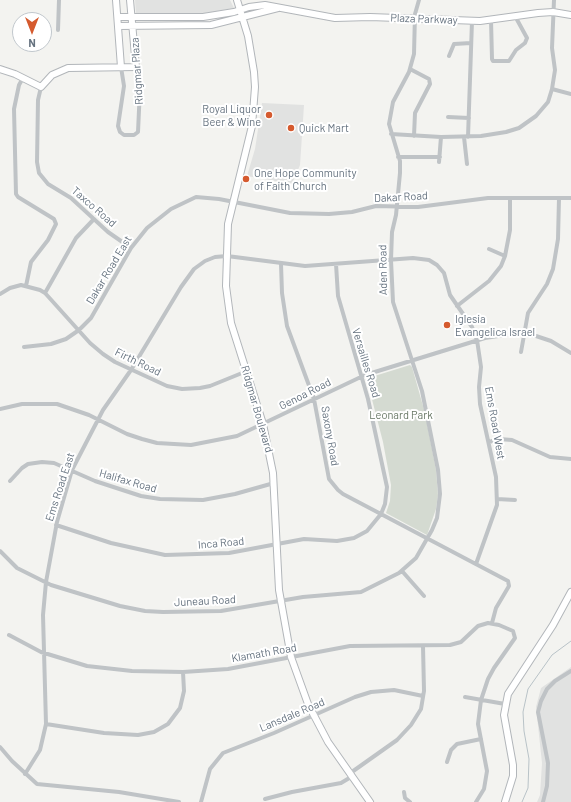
<!DOCTYPE html>
<html>
<head>
<meta charset="utf-8">
<style>
  body { margin:0 }
  #map { position:relative; width:571px; height:802px; overflow:hidden; background:#f3f3f0; font-family:Barlow,sans-serif }
  canvas { display:block }
  .north { position:absolute; left:12px; top:12px; width:40px; height:40px; box-sizing:border-box; background:#fff; border:1px solid #c1c7cc; border-radius:50%; rotate:180deg; font-size:11px; font-weight:700; line-height:16px; text-align:center; color:#65727f }
  .north::after { content:''; display:block; margin:auto; width:14px; height:18px; background:#d55a2e; clip-path:polygon(50% 0,100% 100%,50% 72%,0 100%) }
</style>
</head>
<body>
<div id="map">
<canvas width="571" height="802"></canvas>
<div class="north">N</div>
</div>
<script>
const ctx = document.querySelector('canvas').getContext('2d');
ctx.lineJoin = 'round';
function paint(path, color) {
  ctx.fillStyle = color;
  ctx.fill(path, 'evenodd');
}
function shape(rows) {
  const path = new Path2D();
  for (const r of rows) {
    path.moveTo(r[0], r[1]);
    for (let i = 2; i < r.length; i += 2) path.lineTo(r[i], r[i + 1]);
  }
  return path;
}
function stroke(path, color, width, dash) {
  ctx.strokeStyle = color;
  ctx.lineWidth = width;
  ctx.lineCap = dash ? 'butt' : 'round';
  ctx.setLineDash(dash || []);
  ctx.stroke(path);
}
function label(font, color, halo, rows, align = 'center') {
  ctx.font = font + ' Barlow,sans-serif';
  ctx.lineWidth = 4;
  ctx.setLineDash([]);
  ctx.textBaseline = 'middle';
  ctx.strokeStyle = halo;
  ctx.fillStyle = color;
  for (const [text, x, y, turn = 0] of rows) {
    ctx.save();
    ctx.translate(x, y);
    ctx.rotate((+turn || 0) * Math.PI / 180);
    ctx.textAlign = isNaN(turn) ? turn : align;
    if (halo) ctx.strokeText(text, 0, 0);
    ctx.fillText(text, 0, 0);
    ctx.restore();
  }
}
const built = shape([
  [135,0,230,0,234,8,200,14,136,13],
  [262,103,304,105,300,165,292,184,247,176,255,149],
  [571,667,571,802,537,802,540,795,542,763,536,707,541,688]
]);
const green = shape([
  [410,365,412,367,425,413,436,470,438,495,436,509,427,535,386,513,390,501,391,485,383,442,367,380,368,378]
]);
const stream = shape([
  [522,802,528,788,529,759,524,731,523,712,528,689,552,655,571,641]
]);
const street = shape([
  [491,20,492,59,493,61,509,61,516,50,525,43,527,38,515,16],
  [58,30,59,0],
  [449,56,454,44,471,43],
  [121,67,124,86,118,126,120,132,124,135,134,135,138,132,140,88,136,67],
  [410,69,429,79,430,84,415,113,414,136],
  [23,78,19,85,14,109,16,194,18,197,54,219,56,224,48,240,31,262,26,286],
  [41,87,38,100,37,162,39,173,48,184,71,198,108,232,131,248],
  [552,89,571,94],
  [448,117,469,118],
  [391,134,441,137,481,136,506,132,519,128,536,116,548,102,552,89,555,70,552,48,554,0],
  [464,137,467,164],
  [468,137,472,21],
  [398,157,440,157],
  [439,162,441,137],
  [489,249,505,256],
  [281,264,282,293,287,326,314,399,329,479,338,490,343,494,508,581,509,586,496,608,492,623],
  [45,293,76,238,94,219],
  [0,294,10,288,21,285,40,290,45,293,90,343,103,354,115,362,167,386,182,389,200,388,210,386,247,371],
  [457,306,489,281,501,266,505,256,510,230,510,198],
  [24,347,51,344,66,339,79,330,91,318,131,248,147,228,171,209,196,197,219,199,290,213,329,214,352,212,376,206,418,207,488,198,571,198],
  [521,352,528,313,547,284,553,269,558,239,559,198],
  [0,409,22,404,57,404,89,415,127,434,142,439,157,443,191,445,237,436,365,375,485,338,512,334,536,336,551,341,571,353],
  [489,442,499,439,512,440,550,457,571,459],
  [10,481,22,468,28,464,42,462,54,463,95,481,141,496,160,499,203,500,235,494,274,483],
  [497,499,515,500],
  [56,525,111,543,165,555,229,553,304,539,337,541,354,538,367,531,381,514,385,504,387,487,368,399,338,296,336,264],
  [0,551,17,568,51,585,120,606,145,611,163,612,221,611,303,597,361,592,399,573,416,558,432,530,437,518,440,494,438,470,422,391,393,302,391,260,392,232,396,215,400,173,400,161,389,124,393,102,409,72,414,54,415,14,419,0],
  [402,571,424,596],
  [9,635,41,652,87,666,132,671,183,672,228,669,350,646,450,645,461,642,478,626,488,623,499,625,513,631,515,638,494,668,488,679,481,700,478,724,487,771,484,789,476,802],
  [465,697,505,704],
  [46,724,104,733,138,735,154,732,168,724,180,708,184,691,183,672],
  [0,747,12,761,37,784,119,792,179,802],
  [447,762,451,750,457,744,481,739],
  [25,774,40,750,46,724,43,615,46,582,57,522,72,470,103,410,131,370,181,287,194,269,205,261,215,257,227,256,305,266,413,258,429,260,437,265,444,273,450,295,472,327,477,340,481,367,479,387,480,404,496,477,497,505,476,564],
  [349,774,397,740,411,725,421,709,424,691,423,646],
  [404,792,405,798,410,802],
  [265,799,292,792,341,783,351,777],
  [201,802,210,769,223,753,274,733,355,697,371,692,394,690,423,696],
  [543,802,547,786,548,763,538,712,541,701,547,689,555,681,571,671]
]);
const secondary = shape([
  [116,0,121,67],
  [237,0,248,36,254,72,255,87,252,126,228,224,226,286,231,323,263,424,273,473,279,590,291,657,308,704,328,742,370,802],
  [118,17,203,17,234,12,249,7,265,5,335,18,370,17,480,21,538,13,553,12,571,15],
  [118,26,211,25,278,8],
  [0,69,15,74,41,87,52,75,68,68,136,67,130,0],
  [505,802,513,776,513,765,504,715,508,694,553,625,571,592]
]);
const markers = [
  [269,115,4,"#d55a2e"],
  [291,128,4,"#d55a2e"],
  [246,179,4,"#d55a2e"],
  [447,325,4,"#d55a2e"]
];
const streetNames = [
  ["Plaza Parkway",424,19,2],
  ["Ridgmar Plaza",137,71,-94],
  ["Dakar Road",401,197,-3],
  ["Taxco Road",94,207,41],
  ["Dakar Road East",109,270,-59],
  ["Aden Road",383,270,-91],
  ["Firth Road",138,362,26],
  ["Versailles Road",366,363,73],
  ["Genoa Road",305,394,-27],
  ["Ridgmar Boulevard",257,409,74],
  ["Ems Road West",495,423,80],
  ["Saxony Road",330,436,80],
  ["Halifax Road",128,481,16],
  ["Ems Road East",60,487,-72],
  ["Inca Road",221,543,-5],
  ["Juneau Road",205,601,-3],
  ["Klamath Road",264,653,-10],
  ["Lansdale Road",292,715,-23]
];
const poiNames = [
  ["Royal Liquor",261,109,"right"],
  ["Beer & Wine",261,122,"right"],
  ["Quick Mart",299,128],
  ["One Hope Community",254,173],
  ["of Faith Church",254,186],
  ["Iglesia",455,319],
  ["Evangelica Israel",455,332]
];
const parkNames = [
  ["Leonard Park",401,415]
];
paint(built, '#e1e2e1');
paint(green, '#d4dad1');
stroke(stream, '#b8c2c7', 1);
stroke(secondary, '#b2b6ba', 8);
stroke(street, '#bfc3c6', 4);
stroke(secondary, '#fff', 6);
for (const [x, y, r, color] of markers) {
  const dot = new Path2D();
  dot.arc(x, y, r, 0, 2 * Math.PI);
  ctx.fillStyle = color;
  ctx.fill(dot);
  stroke(dot, '#fff', 1.5);
}
label('11px', '#65727f', '#fff', streetNames);
label('11px', '#65727f', '#fff', poiNames, 'left');
label('11px', '#667663', '#fff', parkNames);
</script>
</body>
</html>
